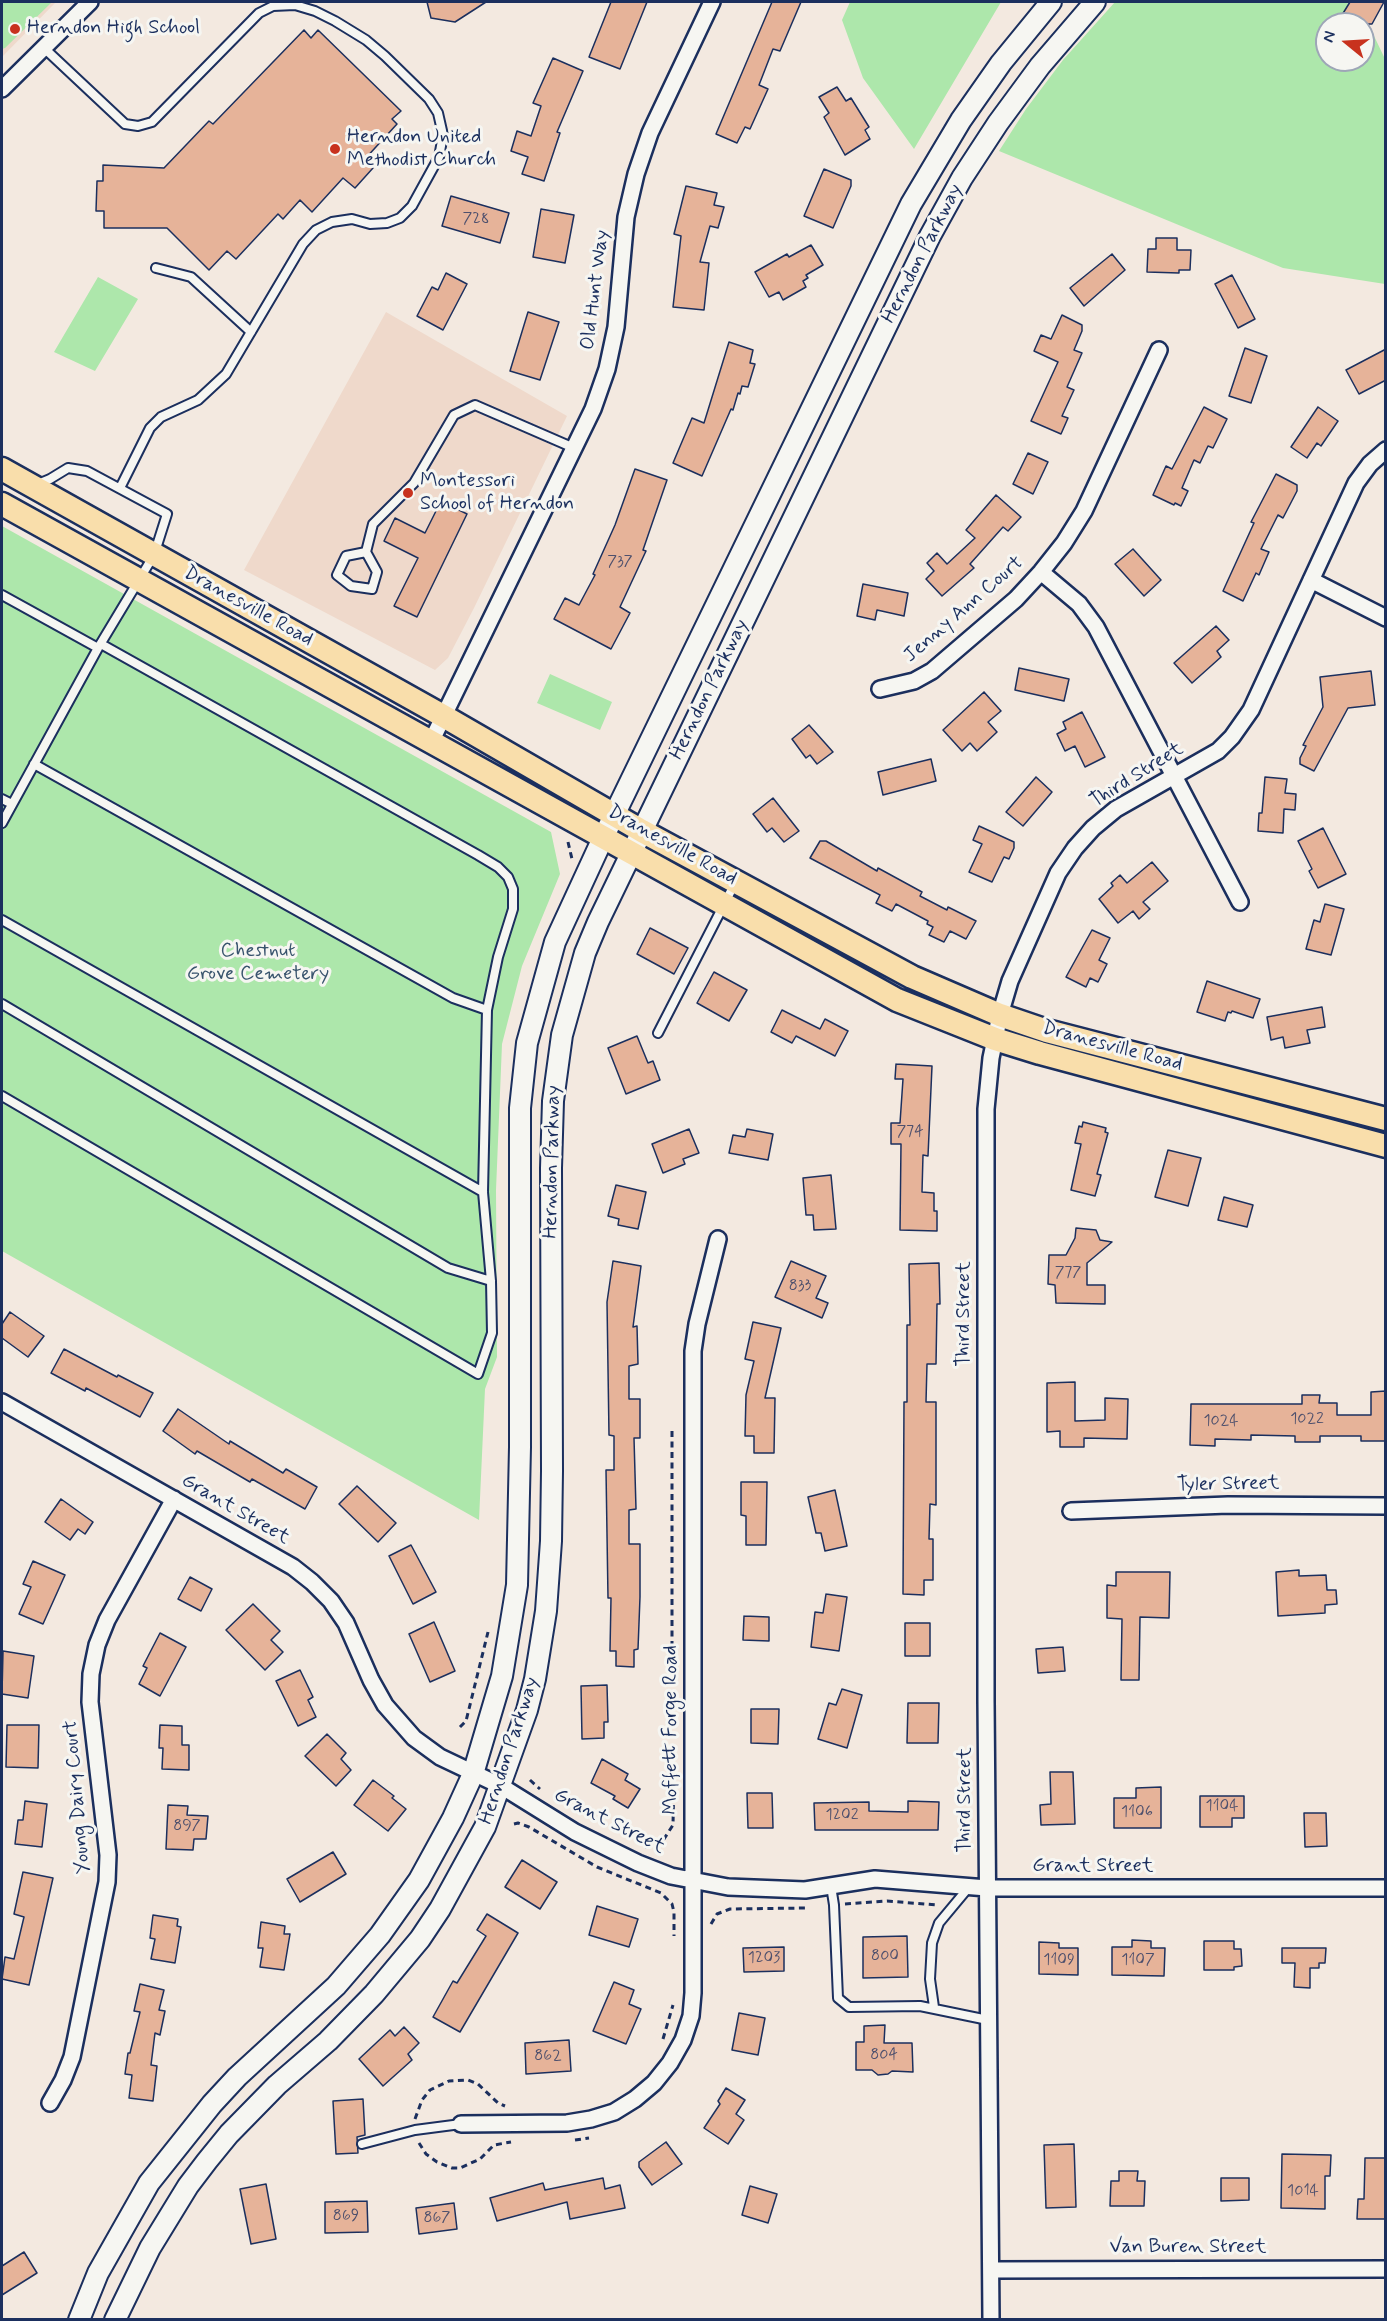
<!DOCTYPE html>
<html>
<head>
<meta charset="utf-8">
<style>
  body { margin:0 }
  #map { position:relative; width:1387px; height:2321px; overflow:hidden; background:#f3e9e0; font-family:Mynerve,sans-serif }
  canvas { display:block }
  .frame { position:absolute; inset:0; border:3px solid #1b2f5e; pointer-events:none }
  .north { position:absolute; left:1315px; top:12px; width:60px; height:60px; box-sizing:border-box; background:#f6f6f2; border:2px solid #9ea6b7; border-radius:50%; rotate:288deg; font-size:16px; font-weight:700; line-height:24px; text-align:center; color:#1b2f5e }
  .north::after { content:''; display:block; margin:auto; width:21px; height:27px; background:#c8321e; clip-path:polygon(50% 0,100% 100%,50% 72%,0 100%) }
</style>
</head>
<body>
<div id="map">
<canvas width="1387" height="2321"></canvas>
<div class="frame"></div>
<div class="north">N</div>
</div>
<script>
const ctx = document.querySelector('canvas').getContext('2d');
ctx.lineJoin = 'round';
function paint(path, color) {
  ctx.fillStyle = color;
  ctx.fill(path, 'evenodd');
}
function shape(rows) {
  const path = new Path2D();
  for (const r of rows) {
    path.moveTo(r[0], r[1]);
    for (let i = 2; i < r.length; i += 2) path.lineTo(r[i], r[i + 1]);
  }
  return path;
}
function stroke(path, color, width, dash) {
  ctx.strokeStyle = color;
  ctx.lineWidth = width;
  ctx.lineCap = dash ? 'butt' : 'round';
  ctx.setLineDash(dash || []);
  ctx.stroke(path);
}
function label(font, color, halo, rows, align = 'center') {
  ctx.font = font + ' Mynerve,sans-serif';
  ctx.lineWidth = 6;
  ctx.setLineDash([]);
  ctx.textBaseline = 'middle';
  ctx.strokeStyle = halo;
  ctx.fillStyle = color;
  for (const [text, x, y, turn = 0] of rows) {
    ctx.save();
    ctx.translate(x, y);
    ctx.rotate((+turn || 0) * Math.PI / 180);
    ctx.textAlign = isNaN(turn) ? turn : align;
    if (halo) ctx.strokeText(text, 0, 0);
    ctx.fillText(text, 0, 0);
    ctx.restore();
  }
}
const built = shape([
  [2,2,56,2,2,57],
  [386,312,567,416,474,608,448,658,435,670,244,570]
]);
const green = shape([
  [2,2,52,2,5,48,2,49],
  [850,2,1001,2,914,149,863,78,842,20],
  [1115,2,1346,2,1365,17,1385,59,1385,284,1283,268,999,151,1026,109,1063,60],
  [1327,24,1363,24,1363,60,1327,60],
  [98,277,138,299,95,371,54,352],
  [2,526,551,832,560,874,522,966,502,1044,496,1190,497,1357,485,1389,479,1520,2,1251],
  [550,674,612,702,600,730,537,703]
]);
const building = shape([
  [427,2,486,2,455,22,431,18,427,2],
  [611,2,647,2,620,69,589,57,611,2],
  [772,2,801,2,780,51,773,49,759,85,768,89,750,129,745,127,737,143,716,134,772,2],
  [1350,2,1384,2,1372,24,1343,24,1347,18,1342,15,1350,2],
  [304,30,311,38,318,30,401,111,392,119,397,124,364,160,373,168,355,188,343,178,312,212,300,200,283,219,278,214,236,259,227,251,209,270,167,228,104,228,104,211,96,211,97,181,103,181,103,165,164,168,209,121,213,124,304,30],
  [553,58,583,71,557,132,560,133,544,181,522,174,528,157,511,151,517,131,531,136,541,106,533,103,553,58],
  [837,87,846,101,851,98,869,127,865,130,870,139,845,155,824,117,829,113,819,97,837,87],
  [824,169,851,180,851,186,833,228,804,216,824,169],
  [686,186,717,193,714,205,724,207,718,228,710,226,700,262,709,263,704,310,673,307,681,236,674,234,686,186],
  [451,196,509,213,500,243,442,226,451,196],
  [541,209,574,215,565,263,533,257,541,209],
  [1156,238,1177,238,1177,250,1191,250,1190,270,1179,270,1179,273,1147,272,1148,249,1156,249,1156,238],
  [811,245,823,265,806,275,808,278,803,281,806,287,783,300,779,292,769,297,755,272,787,254,789,257,811,245],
  [1112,254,1125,270,1084,306,1070,288,1112,254],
  [446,273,467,284,443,330,417,316,432,287,438,290,446,273],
  [1232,275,1255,319,1238,328,1215,284,1232,275],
  [528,312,559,322,540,380,510,371,528,312],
  [1062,315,1082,325,1082,331,1074,350,1082,353,1067,387,1074,390,1062,416,1068,418,1061,434,1031,421,1058,362,1034,351,1041,335,1051,339,1062,315],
  [729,342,753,350,750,363,755,364,748,387,742,386,740,394,738,393,733,410,731,409,702,476,673,463,692,418,704,423,729,342],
  [1245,348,1267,356,1251,403,1229,396,1245,348],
  [1386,349,1386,380,1359,394,1346,370,1386,349],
  [1204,407,1227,419,1213,448,1208,446,1200,463,1194,460,1182,488,1188,491,1181,506,1175,503,1174,505,1153,495,1166,466,1172,469,1204,407],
  [1318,407,1338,421,1321,446,1317,443,1307,458,1291,447,1318,407],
  [1028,453,1048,462,1033,494,1013,484,1028,453],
  [635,469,667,480,643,550,646,551,620,607,630,613,611,649,554,619,565,598,579,605,595,575,593,574,615,525,635,469],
  [1276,474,1297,485,1297,491,1283,518,1278,515,1261,549,1269,552,1259,575,1256,573,1243,601,1223,591,1254,523,1251,522,1276,474],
  [996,495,1021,517,1008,531,1003,527,970,564,974,568,942,596,926,579,934,571,927,563,937,553,947,564,975,538,966,530,996,495],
  [441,501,467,514,417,617,394,606,418,558,384,541,395,518,425,533,441,501],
  [1133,549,1161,580,1144,596,1115,564,1133,549],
  [863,584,908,593,904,616,877,610,875,620,857,616,863,584],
  [1216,626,1229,640,1217,651,1221,657,1192,683,1174,663,1216,626],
  [1019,668,1069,679,1064,701,1015,690,1019,668],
  [1371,671,1375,705,1348,708,1314,771,1300,764,1300,758,1306,746,1303,745,1323,707,1320,677,1371,671],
  [984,692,1001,711,988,722,997,732,977,751,970,743,962,751,943,730,984,692],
  [1082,712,1105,757,1085,767,1075,746,1065,751,1057,734,1066,729,1063,722,1082,712],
  [809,725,833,752,817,764,810,755,806,758,792,739,809,725],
  [931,759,936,781,883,795,878,772,931,759],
  [1036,777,1052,792,1023,826,1006,812,1036,777],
  [1265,777,1287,779,1285,793,1296,794,1295,810,1284,809,1283,833,1258,831,1259,813,1262,813,1265,777],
  [773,798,799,831,784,842,772,828,767,832,753,814,773,798],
  [979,826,1014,842,1014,848,1009,859,1004,857,992,882,969,872,982,844,973,840,979,826],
  [1323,828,1346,874,1318,888,1309,871,1312,869,1298,841,1323,828],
  [820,841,826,841,877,871,878,868,922,892,920,896,947,910,948,907,976,921,966,939,950,931,944,942,929,935,933,927,927,924,928,921,896,904,892,911,876,903,880,895,810,858,820,841],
  [1152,862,1168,881,1143,902,1150,909,1139,919,1133,911,1118,923,1099,899,1113,886,1111,883,1120,875,1127,883,1152,862],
  [1325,904,1344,909,1331,955,1306,949,1314,920,1320,922,1325,904],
  [650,928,688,948,674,974,637,954,650,928],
  [1092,930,1110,938,1099,960,1107,964,1098,982,1090,978,1086,987,1066,977,1092,930],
  [714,972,747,990,729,1021,697,1003,714,972],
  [1207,981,1260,999,1253,1018,1232,1011,1231,1013,1228,1012,1225,1021,1197,1012,1207,981],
  [1322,1007,1325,1027,1307,1030,1310,1043,1285,1048,1283,1037,1271,1040,1267,1017,1322,1007],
  [782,1010,820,1029,825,1019,848,1031,835,1056,796,1036,792,1043,771,1032,782,1010],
  [637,1036,648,1063,653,1061,660,1080,626,1094,608,1048,637,1036],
  [896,1064,932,1066,928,1156,923,1155,922,1192,934,1193,934,1211,937,1211,937,1231,900,1230,901,1144,891,1144,891,1123,900,1123,903,1079,895,1079,896,1064],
  [1083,1122,1106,1128,1105,1132,1108,1133,1097,1174,1101,1175,1095,1196,1071,1190,1081,1144,1075,1143,1079,1126,1082,1127,1083,1122],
  [689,1129,699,1153,683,1159,685,1164,663,1173,652,1144,689,1129],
  [747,1129,773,1134,768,1160,729,1153,733,1135,745,1137,747,1129],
  [1168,1150,1201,1158,1188,1206,1155,1197,1168,1150],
  [831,1175,836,1229,814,1230,813,1215,806,1215,803,1178,831,1175],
  [616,1185,646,1192,638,1229,618,1225,619,1219,608,1216,616,1185],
  [1224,1197,1253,1205,1247,1227,1218,1220,1224,1197],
  [1076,1228,1096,1230,1100,1240,1112,1242,1087,1263,1087,1285,1105,1285,1105,1304,1056,1303,1055,1285,1048,1284,1049,1255,1066,1255,1075,1238,1076,1228],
  [613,1261,641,1266,633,1327,637,1326,638,1364,629,1366,629,1399,640,1399,640,1438,634,1438,636,1509,629,1510,629,1544,640,1544,640,1597,638,1649,634,1650,634,1667,616,1666,616,1651,610,1651,611,1598,608,1598,606,1470,614,1470,614,1436,609,1435,607,1302,613,1261],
  [791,1261,826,1276,816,1298,828,1303,822,1318,775,1297,791,1261],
  [939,1263,940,1304,937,1304,936,1364,927,1364,926,1402,936,1402,936,1505,930,1504,929,1539,933,1539,933,1580,924,1580,924,1595,903,1594,904,1402,907,1402,907,1325,910,1325,909,1264,939,1263],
  [10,1312,44,1336,28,1357,2,1338,2,1324,10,1312],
  [753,1322,781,1328,765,1398,775,1398,774,1453,754,1453,754,1436,745,1436,746,1395,754,1361,745,1359,753,1322],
  [64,1349,117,1377,118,1375,153,1393,140,1417,86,1388,85,1391,51,1373,64,1349],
  [1075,1382,1075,1421,1105,1420,1105,1398,1128,1399,1127,1439,1084,1438,1084,1447,1060,1447,1060,1431,1047,1432,1047,1383,1075,1382],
  [1386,1391,1386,1441,1361,1441,1361,1436,1320,1436,1320,1442,1295,1442,1295,1436,1251,1435,1251,1440,1215,1439,1215,1446,1190,1445,1191,1404,1302,1404,1302,1395,1320,1395,1319,1403,1337,1403,1337,1415,1371,1415,1371,1392,1386,1391],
  [178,1409,229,1444,230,1441,283,1473,286,1469,317,1487,305,1509,252,1479,250,1482,197,1451,195,1454,163,1431,178,1409],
  [741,1482,767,1482,766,1545,746,1545,746,1516,741,1515,741,1482],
  [357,1486,396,1523,378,1542,339,1504,357,1486],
  [835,1490,847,1546,825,1551,821,1533,816,1533,808,1497,835,1490],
  [61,1499,93,1522,85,1534,78,1529,70,1540,45,1522,61,1499],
  [411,1545,436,1592,413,1604,389,1556,411,1545],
  [33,1561,65,1575,43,1624,19,1614,31,1587,23,1584,33,1561],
  [1299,1570,1299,1576,1326,1575,1327,1590,1336,1590,1337,1604,1325,1605,1325,1613,1278,1616,1276,1572,1299,1570],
  [1116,1572,1170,1572,1169,1618,1140,1617,1139,1680,1121,1680,1122,1619,1107,1618,1107,1585,1116,1586,1116,1572],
  [190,1577,212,1589,201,1611,178,1599,190,1577],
  [826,1594,847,1597,839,1651,811,1647,815,1612,823,1613,826,1594],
  [253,1604,280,1631,271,1640,283,1652,265,1670,226,1630,253,1604],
  [744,1616,769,1617,769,1641,743,1640,744,1616],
  [434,1622,455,1671,430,1682,409,1634,434,1622],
  [905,1623,930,1623,930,1656,905,1656,905,1623],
  [160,1633,186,1647,160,1696,139,1684,147,1668,143,1666,160,1633],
  [1063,1647,1065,1671,1038,1673,1036,1649,1063,1647],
  [3,1651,34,1656,28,1698,2,1694,3,1651],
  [300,1670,313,1697,308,1700,316,1717,298,1726,276,1681,300,1670],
  [607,1685,608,1722,604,1722,604,1738,582,1739,581,1686,607,1685],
  [842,1689,862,1695,847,1748,818,1739,829,1703,836,1705,842,1689],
  [908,1703,939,1703,938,1743,907,1743,908,1703],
  [751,1709,779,1709,778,1744,751,1743,751,1709],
  [7,1725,39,1725,38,1768,6,1767,7,1725],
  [160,1725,182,1726,182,1745,189,1745,189,1770,162,1769,163,1748,159,1748,160,1725],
  [327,1734,346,1753,341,1759,351,1770,336,1786,305,1756,327,1734],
  [602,1759,628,1774,625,1780,640,1789,628,1808,613,1799,615,1796,591,1783,602,1759],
  [1050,1772,1073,1772,1075,1824,1041,1825,1040,1805,1051,1804,1050,1772],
  [373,1780,394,1796,392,1798,406,1809,388,1831,354,1805,373,1780],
  [1161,1787,1161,1828,1114,1828,1114,1798,1136,1798,1136,1788,1161,1787],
  [747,1793,772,1793,773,1828,748,1828,747,1793],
  [1200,1796,1244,1796,1244,1818,1232,1818,1232,1827,1200,1827,1200,1796],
  [25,1801,47,1804,42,1847,15,1844,18,1820,23,1820,25,1801],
  [908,1801,939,1802,938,1830,815,1830,814,1803,869,1802,869,1811,908,1812,908,1801],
  [168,1805,188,1806,187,1815,208,1816,206,1839,194,1839,193,1850,166,1849,168,1805],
  [1304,1813,1326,1813,1327,1846,1305,1847,1304,1813],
  [333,1852,346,1874,300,1902,287,1879,333,1852],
  [522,1860,557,1882,540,1909,505,1887,522,1860],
  [23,1872,53,1878,29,1985,2,1979,5,1957,14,1959,24,1917,14,1914,23,1872],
  [597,1906,638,1919,629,1947,589,1935,597,1906],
  [487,1914,518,1933,460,2032,433,2017,453,1981,457,1983,486,1936,477,1930,487,1914],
  [153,1915,178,1919,177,1926,181,1927,175,1963,151,1959,155,1939,150,1938,153,1915],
  [261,1922,285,1926,284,1934,290,1934,284,1970,260,1967,263,1948,258,1948,261,1922],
  [907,1936,908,1977,863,1978,863,1937,907,1936],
  [1132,1940,1151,1941,1151,1948,1165,1948,1164,1976,1112,1975,1112,1947,1132,1947,1132,1940],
  [1204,1941,1234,1941,1234,1949,1241,1949,1242,1966,1234,1967,1234,1970,1204,1970,1204,1941],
  [1039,1942,1059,1943,1059,1948,1078,1948,1078,1975,1039,1974,1039,1942],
  [784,1947,784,1971,744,1972,743,1948,784,1947],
  [1282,1948,1326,1948,1325,1963,1319,1963,1319,1968,1310,1968,1310,1988,1294,1987,1295,1963,1282,1963,1282,1948],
  [614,1982,634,1990,629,2004,641,2009,626,2044,593,2031,614,1982],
  [140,1984,164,1990,159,2010,165,2011,160,2035,155,2033,151,2065,157,2066,153,2101,129,2098,132,2075,125,2074,128,2053,130,2053,140,2012,134,2011,140,1984],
  [739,2013,765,2018,758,2055,732,2050,739,2013],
  [885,2025,884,2043,912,2043,913,2072,892,2071,888,2074,878,2075,872,2070,856,2070,856,2042,864,2042,864,2026,885,2025],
  [404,2027,419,2043,408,2054,412,2060,383,2086,359,2059,390,2030,395,2036,404,2027],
  [569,2040,571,2071,526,2074,525,2043,569,2040],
  [726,2088,745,2100,736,2114,744,2120,728,2144,704,2128,720,2104,718,2101,726,2088],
  [363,2099,365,2135,357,2137,358,2153,336,2154,333,2101,363,2099],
  [666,2142,682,2164,652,2185,639,2167,639,2162,666,2142],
  [1074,2144,1076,2207,1046,2208,1044,2145,1074,2144],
  [1282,2154,1331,2155,1330,2176,1325,2176,1325,2209,1281,2208,1282,2154],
  [1365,2158,1386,2158,1386,2219,1357,2219,1358,2199,1364,2199,1365,2158],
  [1119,2171,1138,2171,1137,2181,1145,2181,1144,2206,1110,2206,1111,2181,1119,2181,1119,2171],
  [603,2178,605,2189,620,2185,625,2208,570,2219,567,2202,497,2221,490,2198,543,2183,545,2190,603,2178],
  [1221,2178,1249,2178,1249,2200,1221,2201,1221,2178],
  [266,2184,276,2239,251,2244,240,2189,266,2184],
  [750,2186,777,2194,768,2223,742,2215,750,2186],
  [367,2201,368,2232,325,2233,325,2202,367,2201],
  [454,2203,457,2229,419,2234,416,2208,454,2203],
  [24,2252,37,2273,2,2295,2,2266,24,2252]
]);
const path = shape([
  [568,842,572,859],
  [672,1431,672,1660,675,1672],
  [460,1727,466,1721,488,1632],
  [530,1780,540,1789],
  [514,1824,518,1823,529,1827,597,1867,661,1893,672,1904,674,1912,674,1936],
  [645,1847,658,1845,662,1842,673,1825,674,1771],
  [845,1904,887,1901,937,1905],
  [711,1924,717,1914,730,1909,806,1908],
  [663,2039,673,2005],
  [415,2119,422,2100,430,2090,449,2081,468,2080,478,2084,498,2103,505,2106],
  [575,2140,589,2138],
  [419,2143,426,2154,437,2162,452,2168,460,2168,480,2159,494,2145,511,2142]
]);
const lane = shape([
  [44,48,125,124,138,126,152,122,259,13,273,6,295,5,315,11,335,21,366,40,385,56,429,99,438,113,443,135,439,157,412,206,400,218,387,223,370,224,352,219,332,222,316,230,303,244,226,374,198,400,161,417,150,428,120,488],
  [156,268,191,277,251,332],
  [366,552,346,556,337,575,351,586,372,589,377,572,366,552,373,524,414,483,454,415,475,405,574,448],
  [2,595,98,648],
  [34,764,453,998,487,1010],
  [2,799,12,804],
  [2,823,98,648,154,555,167,514,87,471,68,468,50,479,38,484],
  [2,920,483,1192],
  [2,1004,448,1268,491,1281],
  [658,1033,735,883],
  [2,1096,478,1374,492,1333,491,1281,483,1192,487,1010,498,957,513,909,513,889,508,877,498,867,478,855,101,644],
  [831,1886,834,1905,838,1998,849,2007,920,2006,988,2020],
  [934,2007,930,1979,932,1943,939,1923,969,1887],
  [362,2144,415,2130,461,2124]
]);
const street = shape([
  [2,89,90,2],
  [1041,572,1079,604,1096,627,1240,902],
  [1311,580,1386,618],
  [880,689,914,681,932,671,1016,599,1041,572,1064,543,1084,511,1159,350],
  [431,742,593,409,607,369,616,327,626,217,636,174,650,133,712,2],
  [2,1402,293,1567,312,1582,331,1601,346,1623,371,1680,385,1705,414,1738,440,1757,501,1786,575,1832,638,1863,671,1876,728,1887,805,1890,875,1879,987,1888,1386,1888],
  [1071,1511,1228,1505,1386,1506],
  [50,2103,63,2080,72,2057,107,1882,108,1855,90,1702,91,1674,97,1645,107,1620,174,1499],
  [461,2124,567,2123,591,2119,614,2112,635,2099,654,2083,670,2063,683,2040,691,2016,693,1993,693,1351,697,1324,718,1239],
  [991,2270,1386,2269],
  [991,2320,986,1700,986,1109,991,1058,1000,1015,1010,981,1058,873,1075,848,1093,828,1116,809,1218,751,1232,737,1251,710,1356,483,1370,464,1386,450]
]);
const secondary = shape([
  [79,2320,98,2273,149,2183,212,2104,237,2077,336,1986,380,1935,419,1880,453,1818,473,1774,502,1676,517,1585,520,1447,520,1108,527,1043,555,942,603,838,911,204,961,120,1001,63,1051,2],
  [115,2320,150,2248,188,2186,207,2161,229,2134,277,2085,328,2041,374,1994,420,1939,440,1909,485,1827,527,1710,535,1679,546,1611,551,1541,552,1471,551,1168,553,1101,562,1035,585,953,598,922,930,236,962,178,998,123,1040,66,1095,2]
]);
const primary = shape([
  [2,469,445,717,642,831,912,977,1000,1015,1047,1031,1386,1119],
  [2,504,897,1000,995,1039,1040,1053,1386,1146]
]);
const markers = [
  [15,29,6,"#c8321e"],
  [335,149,6,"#c8321e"],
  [408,493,6,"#c8321e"]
];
const numberNames = [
  ["728",476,220],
  ["737",620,563],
  ["774",910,1133],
  ["777",1068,1274],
  ["833",800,1287],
  ["1022",1307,1420],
  ["1024",1221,1422],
  ["1104",1222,1807],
  ["1106",1137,1813],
  ["1202",842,1816],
  ["897",187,1827],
  ["800",885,1957],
  ["1203",764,1959],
  ["1109",1059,1961],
  ["1107",1138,1961],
  ["804",884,2056],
  ["862",548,2057],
  ["1014",1303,2192],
  ["869",346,2217],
  ["867",437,2219]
];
const poiNames = [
  ["Herndon High School",27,29],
  ["Herndon United",347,138],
  ["Methodist Church",347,161],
  ["Montessori",420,482],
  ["School of Herndon",420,505]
];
const streetNames = [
  ["Herndon Parkway",923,254,-63],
  ["Old Hunt Way",596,290,-83],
  ["Dranesville Road",248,607,29],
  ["Jenny Ann Court",964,610,-41],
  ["Herndon Parkway",710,690,-64],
  ["Third Street",1137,776,-32],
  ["Dranesville Road",672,846,29],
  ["Dranesville Road",1112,1047,15],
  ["Herndon Parkway",553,1162,-89],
  ["Third Street",965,1314,-90],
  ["Tyler Street",1228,1485,-1],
  ["Grant Street",235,1510,30],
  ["Moffett Forge Road",672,1730,-90],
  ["Herndon Parkway",510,1751,-72],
  ["Young Dairy Court",78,1797,-95],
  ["Third Street",966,1800,-90],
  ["Grant Street",609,1822,27],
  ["Grant Street",1093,1867],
  ["Van Buren Street",1188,2248]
];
const parkNames = [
  ["Chestnut",258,952],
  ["Grove Cemetery",258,975]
];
paint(built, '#efd9cb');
paint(green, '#ade7ab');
paint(building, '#e6b399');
stroke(building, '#1b2f5e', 1.5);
stroke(lane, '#1b2f5e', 12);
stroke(street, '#1b2f5e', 20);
stroke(secondary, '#1b2f5e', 24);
stroke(primary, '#1b2f5e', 27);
stroke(path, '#1b2f5e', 3, [6, 4.5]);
stroke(lane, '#f6f6f2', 8);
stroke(street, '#f6f6f2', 15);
stroke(secondary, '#f6f6f2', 20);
stroke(primary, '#f9deab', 22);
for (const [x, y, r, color] of markers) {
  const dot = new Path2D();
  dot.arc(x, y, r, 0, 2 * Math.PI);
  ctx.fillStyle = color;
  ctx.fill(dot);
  stroke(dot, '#f6f6f2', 2);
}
label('16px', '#4e506d', null, numberNames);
label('20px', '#1b2f5e', '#f6f6f2', poiNames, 'left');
label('20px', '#1b2f5e', '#f6f6f2', streetNames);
label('20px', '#38546d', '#f6f6f2', parkNames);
</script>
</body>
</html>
